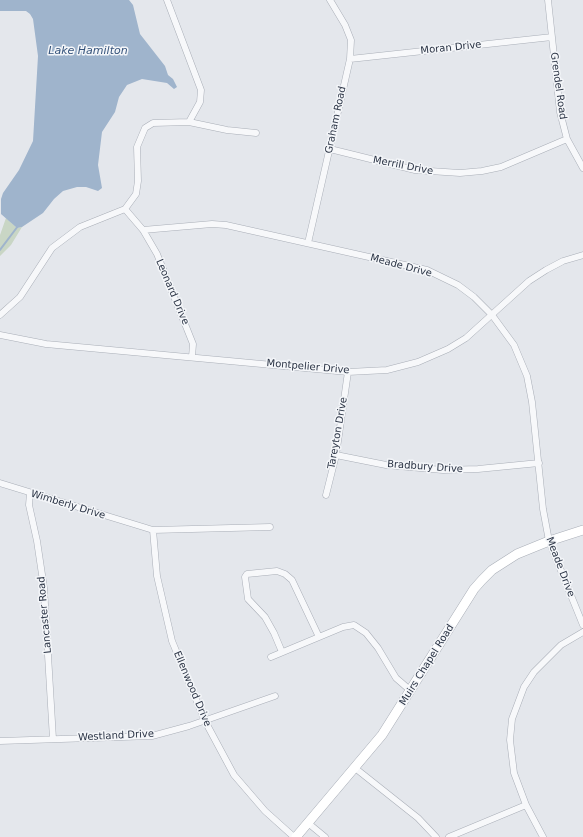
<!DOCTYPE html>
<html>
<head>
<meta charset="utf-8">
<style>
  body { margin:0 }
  canvas { display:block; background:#e4e7ec }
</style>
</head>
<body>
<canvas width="583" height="837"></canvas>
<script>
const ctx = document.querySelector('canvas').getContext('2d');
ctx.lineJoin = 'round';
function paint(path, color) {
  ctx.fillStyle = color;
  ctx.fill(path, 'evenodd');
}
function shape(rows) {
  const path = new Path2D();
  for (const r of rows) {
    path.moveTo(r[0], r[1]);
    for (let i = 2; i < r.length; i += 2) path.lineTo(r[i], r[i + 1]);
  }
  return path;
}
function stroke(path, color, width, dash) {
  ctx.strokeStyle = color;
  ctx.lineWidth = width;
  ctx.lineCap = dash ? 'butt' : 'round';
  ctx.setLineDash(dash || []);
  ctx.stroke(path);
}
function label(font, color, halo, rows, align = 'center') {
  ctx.font = font + ' "DejaVu Sans",sans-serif';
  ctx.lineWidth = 3;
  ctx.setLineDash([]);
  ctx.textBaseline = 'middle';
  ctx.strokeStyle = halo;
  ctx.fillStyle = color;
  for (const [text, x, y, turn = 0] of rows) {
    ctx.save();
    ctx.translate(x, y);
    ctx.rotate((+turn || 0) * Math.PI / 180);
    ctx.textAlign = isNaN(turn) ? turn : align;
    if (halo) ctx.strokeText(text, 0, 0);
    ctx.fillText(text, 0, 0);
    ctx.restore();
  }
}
const green = shape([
  [6,218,17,228,22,227,11,245,0,256,0,235]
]);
const water = shape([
  [0,0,129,0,133,5,140,34,165,66,168,75,173,79,177,87,174,89,167,83,142,79,127,85,119,97,115,112,102,132,98,165,102,188,98,191,86,187,77,187,63,191,54,199,43,213,22,227,17,228,1,214,1,199,3,193,19,170,33,141,38,56,33,19,30,14,26,11,0,11]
]);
const stream = shape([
  [0,250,18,226]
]);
const street = shape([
  [167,0,201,90,200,102,189,122],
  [548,0,560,112,567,139,583,168],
  [350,59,552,37],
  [330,149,415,170,460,173,482,171,501,167,567,139],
  [125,209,143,230,157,254,193,344,192,357],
  [143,230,212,224,226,225,427,270,458,285,474,297,492,315,514,345,527,376,532,402,543,509,549,541,583,625],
  [308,243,350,59,351,40,345,25,330,0],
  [0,315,20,297,52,248,80,227,125,209,136,194,138,181,137,147,145,128,153,123,189,122,227,130,256,133],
  [0,335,46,344,348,372,387,370,418,362,448,349,466,338,529,281,546,270,563,261,583,255],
  [336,455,386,465,443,470,478,469,539,463],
  [0,483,153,530,270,527],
  [30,493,29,505,37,541,44,588,53,739],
  [326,495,336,455,348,372],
  [153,530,157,576,172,641,205,721,234,775,265,811,294,837],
  [282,652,274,633,265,617,248,599,245,577,247,574,277,571,285,574,292,580,319,637],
  [271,657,343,627,354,625,366,633,378,648,396,678,411,691],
  [0,741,152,736,189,726,275,696],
  [355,768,418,818,436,837],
  [308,823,325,837],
  [449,837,526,805],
  [543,837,526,805,514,773,510,740,512,719,524,687,534,672,561,645,583,632]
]);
const secondary = shape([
  [296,837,382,735,474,589,482,580,492,570,517,554,549,541,583,530]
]);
const streetNames = [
  ["Moran Drive",451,48,-6],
  ["Grendel Road",558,86,82],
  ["Graham Road",336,120,-78],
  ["Merrill Drive",403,166,11],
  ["Meade Drive",401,266,15],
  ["Leonard Drive",172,292,67],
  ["Montpelier Drive",308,367,5],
  ["Tareyton Drive",338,433,-80],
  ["Bradbury Drive",425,467,4],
  ["Wimberly Drive",68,505,17],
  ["Meade Drive",560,567,69],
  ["Lancaster Road",45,615,-95],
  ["Muirs Chapel Road",427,665,-58],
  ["Ellenwood Drive",192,689,67],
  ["Westland Drive",116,736,-3]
];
const waterNames = [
  ["Lake Hamilton",88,51]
];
paint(green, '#c9d6c5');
paint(water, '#9fb4cc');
stroke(stream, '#9fb4cc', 2);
stroke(street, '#a9aeb7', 7);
stroke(secondary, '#a9aeb7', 10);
stroke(street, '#f7f8fa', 6);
stroke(secondary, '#fff', 9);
label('10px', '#2b3445', '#f4f6f9', streetNames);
label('italic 11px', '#34527a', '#f4f6f9', waterNames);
</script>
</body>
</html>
